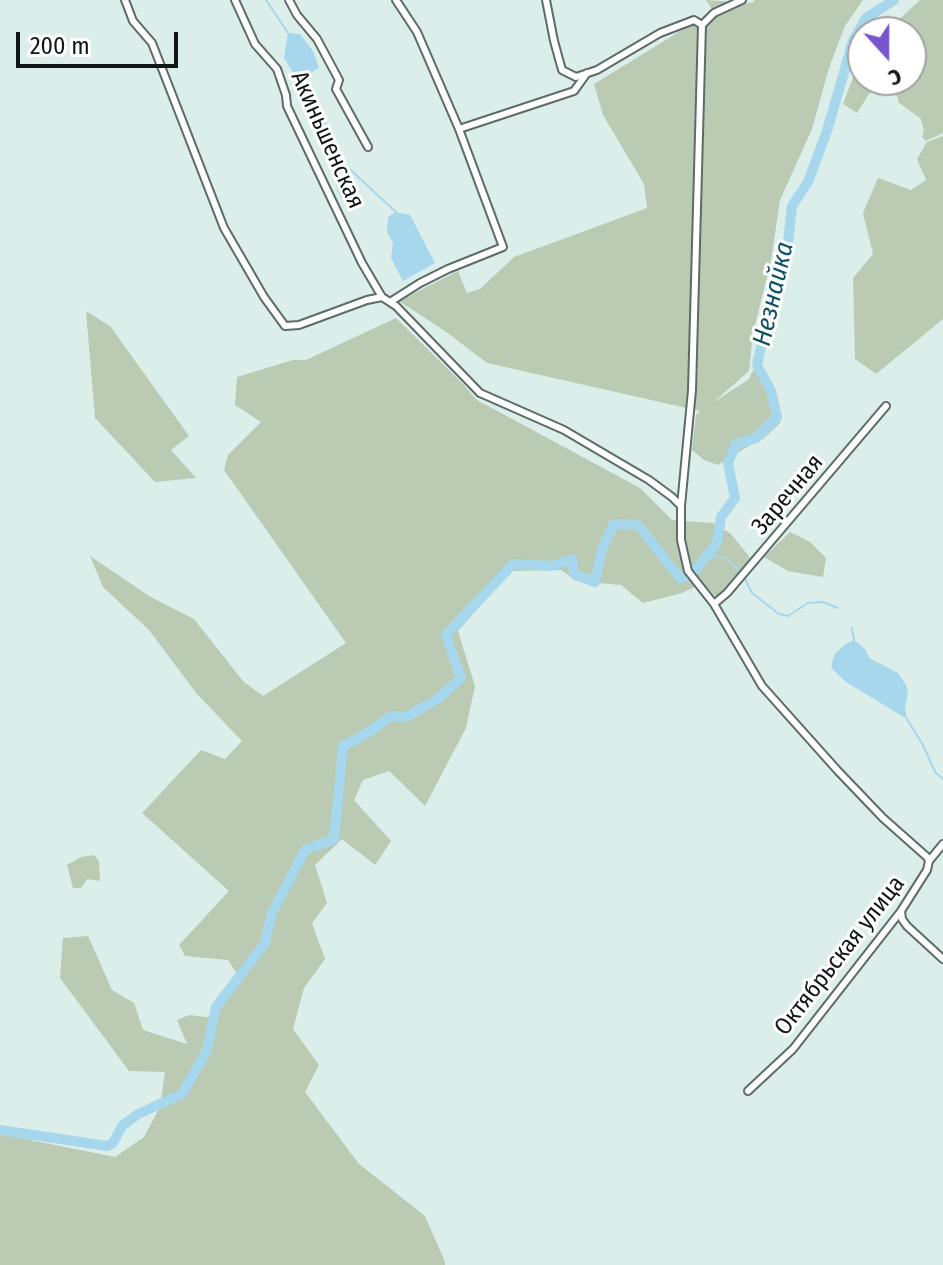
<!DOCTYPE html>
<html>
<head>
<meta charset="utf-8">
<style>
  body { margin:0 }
  #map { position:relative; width:943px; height:1265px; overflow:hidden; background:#dceeea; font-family:"Fira Sans Condensed",sans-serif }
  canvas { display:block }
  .north { position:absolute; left:847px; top:16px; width:80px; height:80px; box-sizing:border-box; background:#fff; border:2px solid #a0a2a2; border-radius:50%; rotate:159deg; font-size:22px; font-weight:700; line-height:32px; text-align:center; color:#111716 }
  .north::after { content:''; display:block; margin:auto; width:28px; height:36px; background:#7855ce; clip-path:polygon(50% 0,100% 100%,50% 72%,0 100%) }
  .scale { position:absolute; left:16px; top:32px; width:162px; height:36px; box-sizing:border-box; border:4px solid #111716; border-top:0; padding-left:10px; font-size:24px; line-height:28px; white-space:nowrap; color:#111716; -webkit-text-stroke:6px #fff; paint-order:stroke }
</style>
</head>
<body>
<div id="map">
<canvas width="943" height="1265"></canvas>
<div class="north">С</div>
<div class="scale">200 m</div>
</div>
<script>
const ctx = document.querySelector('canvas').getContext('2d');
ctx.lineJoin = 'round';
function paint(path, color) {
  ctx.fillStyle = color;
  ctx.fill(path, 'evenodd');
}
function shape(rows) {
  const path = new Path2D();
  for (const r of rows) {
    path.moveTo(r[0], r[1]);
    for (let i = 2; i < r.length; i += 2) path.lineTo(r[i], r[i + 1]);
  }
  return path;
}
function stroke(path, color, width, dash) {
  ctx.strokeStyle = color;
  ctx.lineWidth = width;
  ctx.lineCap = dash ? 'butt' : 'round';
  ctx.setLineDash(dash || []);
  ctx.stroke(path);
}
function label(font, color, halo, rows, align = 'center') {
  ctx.font = font + ' "Fira Sans Condensed",sans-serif';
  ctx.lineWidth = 6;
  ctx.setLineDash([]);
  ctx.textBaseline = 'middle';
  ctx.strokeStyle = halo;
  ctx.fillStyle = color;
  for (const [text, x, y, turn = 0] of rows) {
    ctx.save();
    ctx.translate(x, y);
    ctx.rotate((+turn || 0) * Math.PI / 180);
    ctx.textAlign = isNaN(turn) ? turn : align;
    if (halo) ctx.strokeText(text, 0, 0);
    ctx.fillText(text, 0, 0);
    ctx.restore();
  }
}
const green = shape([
  [706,0,752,3,755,0,863,0,845,26,829,68,812,129,780,200,771,261,753,333,749,371,714,402,749,379,754,368,761,364,775,394,780,409,780,423,763,439,752,444,718,465,704,460,692,450,696,415,700,411,487,363,445,331,399,301,458,271,467,293,480,289,514,257,647,208,644,184,603,115,594,84,713,11],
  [920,0,943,0,943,133,926,141,922,137,924,131,921,119,898,102,898,97,876,83,857,113,843,104,863,51,863,80,911,80,911,32,875,32,895,23],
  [943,136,943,319,876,374,855,359,853,278,873,254,863,213,878,178,911,190,926,180,917,159,927,142],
  [86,311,110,326,189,436,171,450,196,478,155,482,95,418],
  [396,318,461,382,477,400,640,488,672,520,713,523,731,534,752,560,717,598,703,583,682,593,643,603,621,585,576,581,561,570,510,571,458,631,475,686,466,728,425,806,389,771,363,780,354,800,391,841,375,865,342,839,315,865,327,903,312,923,325,959,304,988,293,1029,319,1065,305,1092,359,1164,425,1216,445,1262,445,1265,0,1265,0,1134,115,1157,144,1137,160,1107,165,1072,129,1071,60,978,63,938,88,936,112,990,134,1003,143,1030,187,1044,177,1020,189,1015,214,1018,241,980,228,960,185,956,179,945,229,891,142,813,201,750,225,759,242,741,197,694,149,630,103,587,90,556,149,596,194,619,243,681,263,696,346,643,224,470,228,455,261,422,235,405,237,377,293,360,306,360],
  [790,532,810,542,826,558,823,577,788,571,764,557],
  [94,855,99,861,100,881,87,879,81,888,73,888,67,865,81,857]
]);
const water = shape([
  [288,33,300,34,313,51,319,67,305,78,296,77,284,58],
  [343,175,349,181,353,192,361,201,355,205,348,205,342,200,338,192,335,179],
  [396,212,410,215,435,263,403,281,391,258,393,243,387,232,388,217],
  [854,640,866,650,869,658,898,673,906,685,908,693,905,708,907,719,846,682,831,668,834,655,844,645]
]);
const stream = shape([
  [266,0,288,33],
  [308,85,341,161,396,212],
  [706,556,725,557,740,571],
  [745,579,752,593,779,614,788,616,808,603,822,602,838,608],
  [852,628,854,640],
  [907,719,923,745,935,772,943,779]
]);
const river = shape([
  [692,574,717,543,721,517,735,498,728,463,736,444,756,438,777,417,771,391,757,365,765,330,786,261,792,206,808,182,827,131,853,41,866,18,894,0],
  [0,1130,107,1146,113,1143,122,1126,138,1114,182,1094,207,1050,216,1007,265,943,272,913,305,850,334,839,343,746,366,734,391,716,406,717,439,698,461,678,446,635,513,564,552,566,572,559,574,574,595,582,602,549,614,524,638,525,680,578,689,576]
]);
const minor = shape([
  [125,0,133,21,152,43,224,228,264,297,285,326,299,325,367,300,382,297,396,306,480,393,564,430,649,480,672,497,681,506,681,540,688,571,714,604,762,686,838,771,883,818,927,857,929,861,927,870,901,911,793,1049,748,1091],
  [235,0,255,44,277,69,286,95,287,106,362,263,382,297],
  [289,0,297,15,317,39,339,80,336,89,368,147],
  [396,0,417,32,459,129,574,91,587,73],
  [546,0,554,41,562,70,576,77,597,70,660,33,694,20,702,25],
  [390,302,420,283,448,269,503,247,459,129],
  [681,506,692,390,702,25,714,13,742,0],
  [714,604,727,593,886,406],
  [929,861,943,844],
  [901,911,902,919,907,926,943,959]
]);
const streetNames = [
  ["Акиньшенская",327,140,66],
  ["Заречная",788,495,-50],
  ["Октябрьская улица",840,956,-52]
];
const waterNames = [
  ["Незнайка",774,294,-77]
];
paint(green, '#bacab3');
paint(water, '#a6d7ec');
stroke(stream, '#a6d7ec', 2);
stroke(river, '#a6d7ec', 10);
stroke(minor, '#5c6c68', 10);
stroke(minor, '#fff', 6);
label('24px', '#111716', '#fff', streetNames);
label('italic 26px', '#0e5066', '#fff', waterNames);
</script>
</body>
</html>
